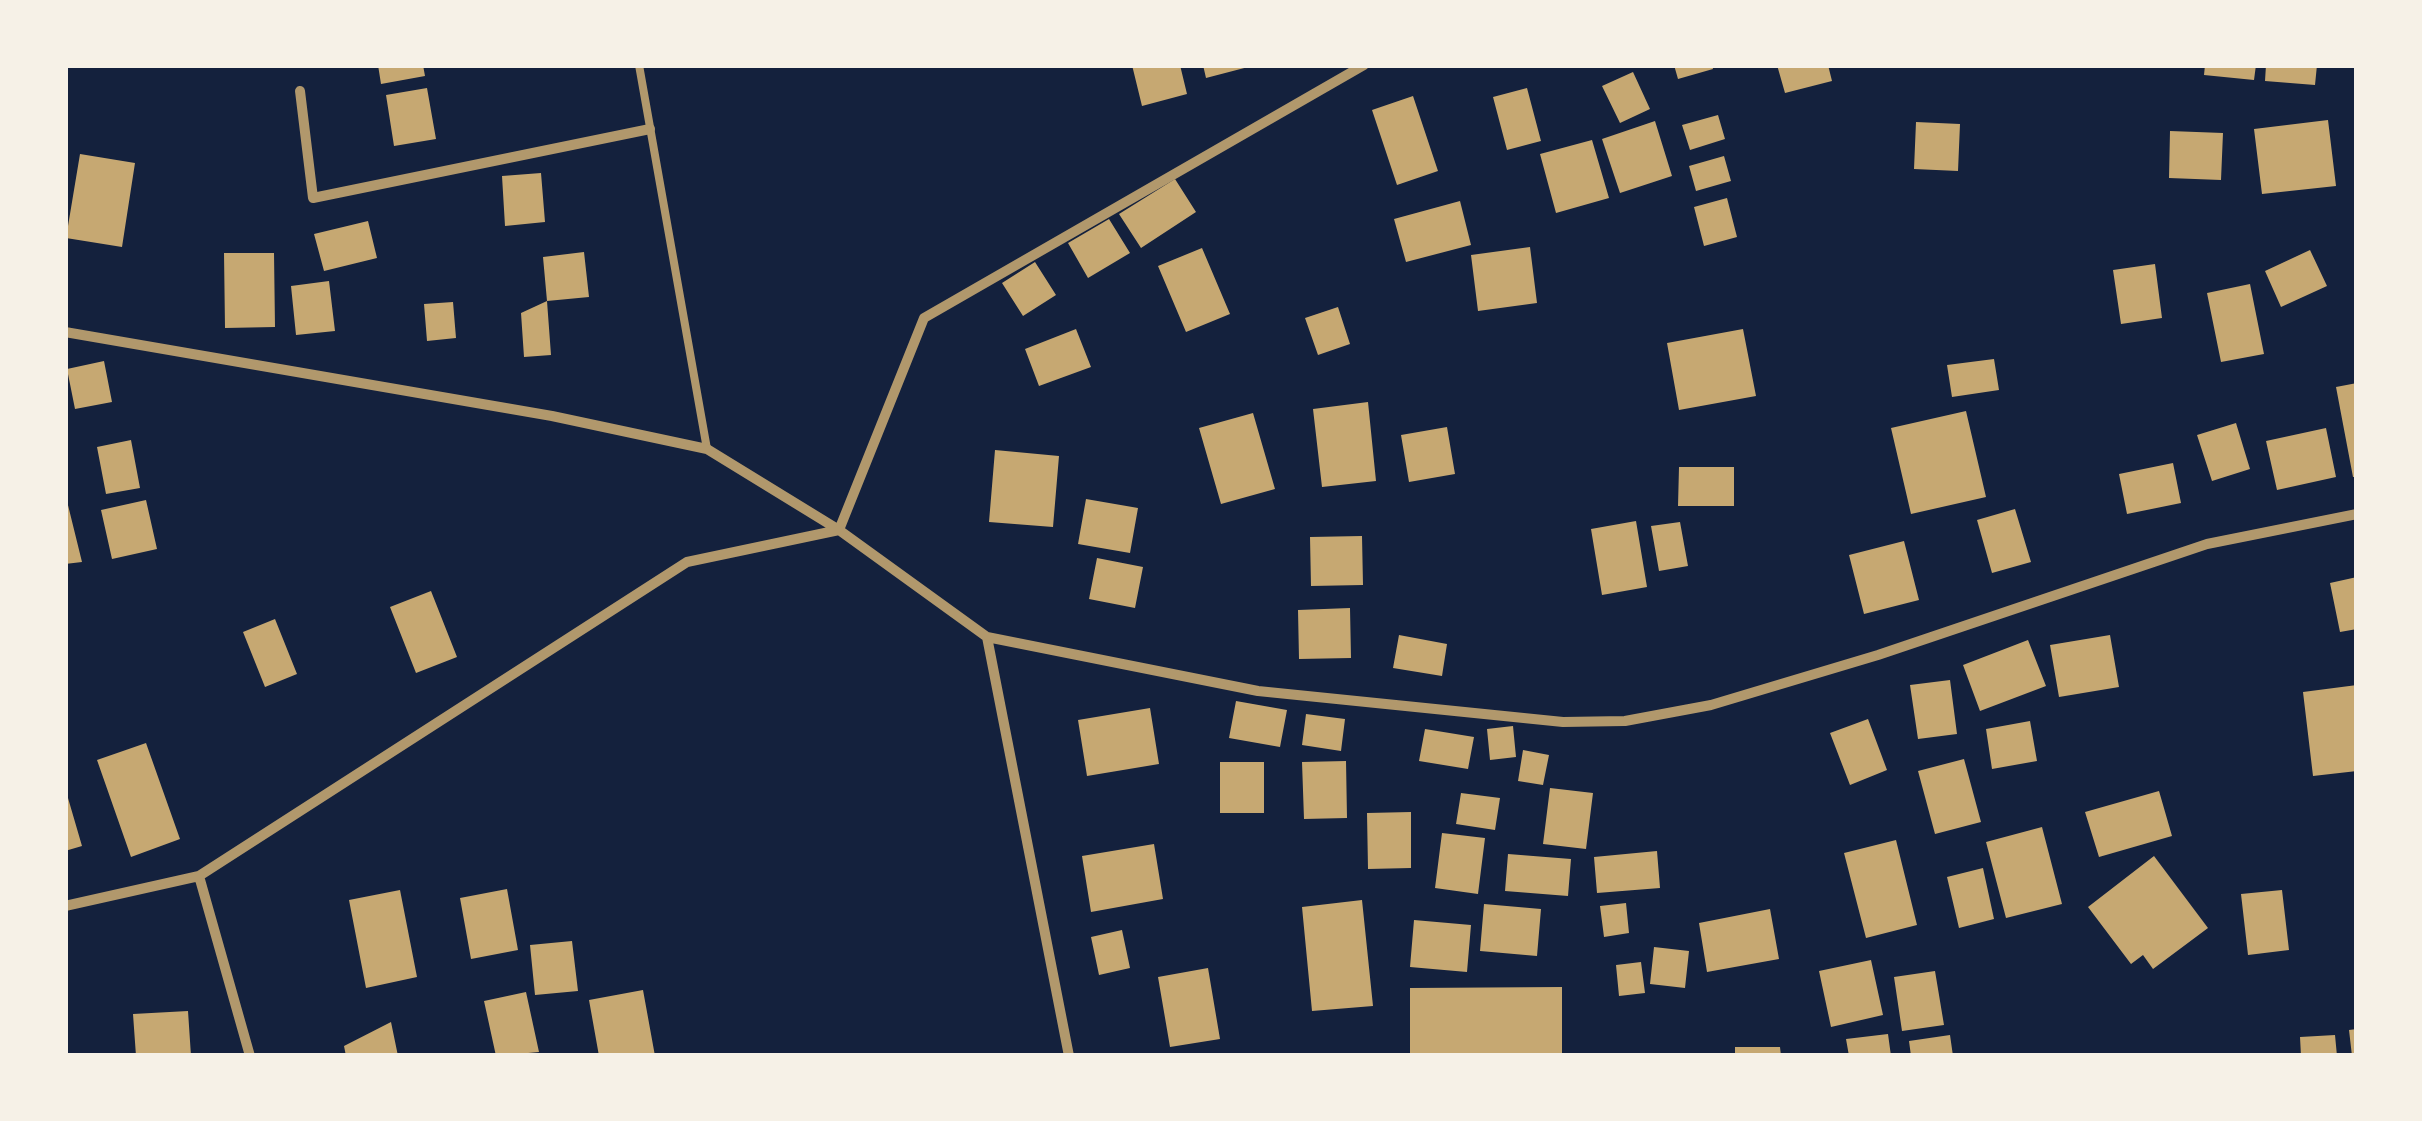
<!DOCTYPE html>
<html>
<head>
<meta charset="utf-8">
<style>
  body { margin:0 }
  #map { position:relative; width:2422px; height:1121px; overflow:hidden; background:#14213d; font-family:"Public Sans",sans-serif }
  canvas { display:block }
  .frame { position:absolute; inset:0; border:68px solid #f6f1e7; pointer-events:none }
</style>
</head>
<body>
<div id="map">
<canvas width="2422" height="1121"></canvas>
<div class="frame"></div>
</div>
<script>
const ctx = document.querySelector('canvas').getContext('2d');
ctx.lineJoin = 'round';
function paint(path, color) {
  ctx.fillStyle = color;
  ctx.fill(path, 'evenodd');
}
function shape(rows) {
  const path = new Path2D();
  for (const r of rows) {
    path.moveTo(r[0], r[1]);
    for (let i = 2; i < r.length; i += 2) path.lineTo(r[i], r[i + 1]);
  }
  return path;
}
function stroke(path, color, width, dash) {
  ctx.strokeStyle = color;
  ctx.lineWidth = width;
  ctx.lineCap = dash ? 'butt' : 'round';
  ctx.setLineDash(dash || []);
  ctx.stroke(path);
}
const building = shape([
  [378,65,423,65,425,76,381,84],
  [1132,65,1180,65,1187,94,1142,106],
  [1203,65,1251,65,1252,66,1206,78],
  [1674,65,1712,65,1713,69,1678,79],
  [1777,65,1828,65,1832,81,1785,93],
  [2205,65,2256,65,2254,80,2204,75],
  [2266,65,2317,65,2315,85,2265,81],
  [1633,72,1650,109,1620,123,1602,86],
  [427,88,436,139,394,146,386,95],
  [1527,88,1541,141,1507,150,1493,97],
  [1413,96,1438,171,1397,185,1372,110],
  [1718,115,1725,139,1690,150,1682,125],
  [2328,120,2336,186,2262,194,2254,129],
  [1655,121,1672,176,1620,193,1602,139],
  [1916,122,1960,124,1958,171,1914,169],
  [2170,131,2223,133,2221,180,2169,178],
  [1592,140,1609,198,1556,213,1540,154],
  [80,154,135,163,122,247,66,238],
  [1724,156,1731,181,1696,191,1689,166],
  [541,173,545,222,505,226,502,176],
  [1175,179,1196,212,1141,248,1119,214],
  [1727,198,1737,237,1704,246,1694,207],
  [1460,201,1471,245,1406,262,1394,219],
  [1109,219,1130,253,1088,278,1068,243],
  [368,221,377,258,324,271,314,234],
  [1530,247,1537,303,1478,311,1471,255],
  [1202,248,1230,314,1186,332,1158,266],
  [2310,250,2327,286,2281,307,2265,271],
  [584,252,589,297,547,301,543,257],
  [224,253,274,253,275,327,225,328],
  [1035,262,1056,295,1023,316,1002,283],
  [2155,264,2162,318,2121,324,2113,270],
  [329,281,335,331,296,335,291,286],
  [2250,284,2264,354,2221,362,2207,293],
  [547,301,551,355,524,357,521,313],
  [453,302,456,338,427,341,424,304],
  [1338,307,1350,344,1318,355,1305,318],
  [1076,329,1091,367,1039,386,1025,349],
  [1743,329,1756,396,1679,410,1667,343],
  [1994,359,1999,390,1952,397,1947,365],
  [104,361,112,402,75,409,67,369],
  [2357,383,2357,477,2353,477,2336,387],
  [1368,402,1376,481,1322,487,1313,409],
  [1966,411,1986,497,1911,514,1891,428],
  [1253,413,1275,489,1221,504,1199,428],
  [2236,423,2250,469,2212,481,2197,435],
  [1447,427,1455,474,1409,482,1401,435],
  [2326,428,2336,477,2277,490,2266,441],
  [131,440,140,488,106,494,97,447],
  [995,450,1059,456,1053,527,989,522],
  [2173,463,2181,503,2127,514,2119,474],
  [1679,467,1734,467,1734,506,1678,506],
  [65,497,66,497,82,562,65,564],
  [1086,499,1138,508,1130,553,1078,544],
  [146,500,157,549,112,559,101,510],
  [2015,509,2031,562,1992,573,1977,520],
  [1636,521,1647,587,1602,595,1591,529],
  [1680,522,1688,566,1659,571,1651,526],
  [1362,536,1363,585,1311,586,1310,537],
  [1904,541,1919,600,1864,614,1849,555],
  [1097,558,1143,567,1135,608,1089,599],
  [2357,577,2357,629,2340,632,2330,583],
  [431,591,457,657,416,673,390,607],
  [1350,608,1351,658,1299,659,1298,610],
  [275,619,297,674,265,687,243,632],
  [1399,635,1447,644,1442,676,1393,668],
  [2110,635,2119,687,2059,697,2050,645],
  [2028,640,2046,686,1980,711,1963,665],
  [1950,680,1957,734,1918,739,1910,685],
  [2357,685,2357,771,2313,776,2303,692],
  [1236,701,1287,710,1280,747,1229,738],
  [1150,708,1159,764,1087,776,1078,720],
  [1306,714,1345,719,1341,751,1302,745],
  [1868,719,1887,770,1850,785,1830,733],
  [2030,721,2037,761,1992,769,1986,729],
  [1513,726,1516,757,1490,760,1487,729],
  [1425,729,1474,737,1468,769,1419,761],
  [146,743,180,839,131,857,97,760],
  [1523,750,1549,755,1543,785,1518,781],
  [1964,759,1981,822,1935,834,1918,771],
  [1346,761,1347,818,1304,819,1302,762],
  [1220,762,1264,762,1264,813,1220,813],
  [1550,788,1593,793,1586,849,1543,844],
  [2159,791,2172,836,2099,857,2085,812],
  [1461,793,1500,798,1495,830,1456,824],
  [68,798,82,846,65,851,65,799],
  [1411,812,1411,868,1368,869,1367,813],
  [2042,827,2062,904,2006,918,1986,842],
  [1442,833,1485,838,1478,894,1435,888],
  [1896,840,1917,925,1866,938,1844,853],
  [1154,844,1163,899,1091,912,1082,856],
  [1657,851,1660,888,1597,893,1594,857],
  [1508,854,1571,859,1568,896,1505,891],
  [2154,856,2208,928,2153,969,2143,955,2131,964,2088,907],
  [1983,868,1994,919,1959,928,1947,877],
  [507,889,518,950,471,959,460,898],
  [400,890,417,977,366,988,349,900],
  [2282,890,2289,950,2248,955,2241,894],
  [1362,900,1373,1006,1312,1011,1302,907],
  [1626,903,1629,933,1604,937,1600,906],
  [1484,904,1541,909,1537,956,1480,951],
  [1770,909,1779,959,1707,972,1699,923],
  [1414,920,1471,925,1467,972,1410,967],
  [1122,930,1130,968,1099,975,1091,937],
  [572,941,578,991,535,995,530,945],
  [1654,947,1689,951,1685,988,1650,984],
  [1871,960,1883,1015,1831,1027,1819,971],
  [1641,962,1645,993,1619,996,1616,965],
  [1208,968,1220,1039,1170,1047,1158,977],
  [1935,971,1944,1025,1902,1031,1894,977],
  [1562,987,1562,1056,1410,1056,1410,988],
  [643,990,655,1056,599,1056,589,1000],
  [526,992,539,1052,496,1056,484,1001],
  [188,1011,191,1056,136,1056,133,1014],
  [391,1022,398,1056,346,1056,344,1046],
  [2357,1029,2357,1056,2352,1056,2349,1030],
  [1888,1034,1891,1056,1849,1056,1846,1039],
  [1950,1035,1953,1056,1911,1056,1909,1041],
  [2335,1035,2337,1056,2301,1056,2300,1037],
  [1735,1047,1780,1047,1781,1056,1735,1056]
]);
const service = shape([
  [639,65,707,449]
]);
const minor = shape([
  [300,91,313,198,650,129],
  [65,332,552,416,707,449,839,530,924,318,1364,65],
  [987,637,1258,691,1563,722,1625,721,1711,705,1878,655,2207,544,2357,514],
  [199,876,250,1056],
  [65,906,199,876,687,562,839,530,987,637,1069,1056]
]);
paint(building, '#c6a872');
stroke(service, '#b1986c', 8);
stroke(minor, '#b1986c', 10);
</script>
</body>
</html>
